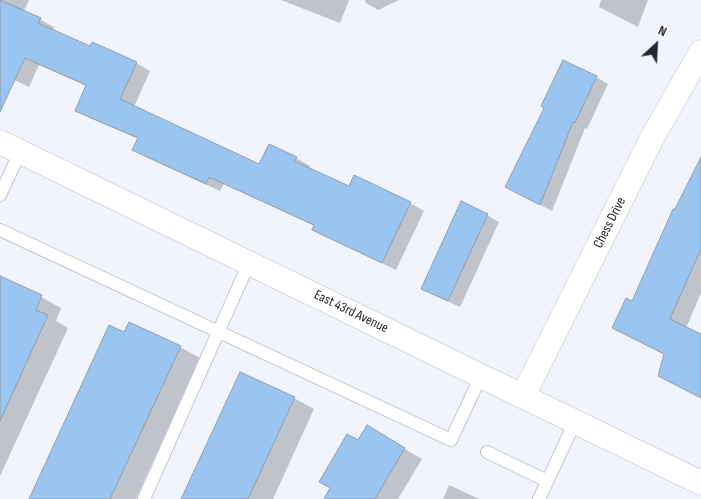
<!DOCTYPE html>
<html>
<head>
<meta charset="utf-8">
<style>
  body { margin:0 }
  #map { position:relative; width:701px; height:499px; overflow:hidden; background:#f2f4fd; font-family:"Sofia Sans Condensed",sans-serif }
  canvas { display:block }
  .north { position:absolute; left:631px; top:20px; width:50px; height:50px; -webkit-text-stroke:4px #fff; paint-order:stroke; rotate:25deg; font-size:14px; font-weight:700; line-height:20px; text-align:center; color:#26282d }
  .north::after { content:''; display:block; margin:auto; width:18px; height:22px; background:#26282d; clip-path:polygon(50% 0,100% 100%,50% 72%,0 100%) }
</style>
</head>
<body>
<div id="map">
<canvas width="701" height="499"></canvas>
<div class="north">N</div>
</div>
<script>
const ctx = document.querySelector('canvas').getContext('2d');
ctx.lineJoin = 'round';
function paint(path, color) {
  ctx.fillStyle = color;
  ctx.fill(path, 'evenodd');
}
function shape(rows) {
  const path = new Path2D();
  for (const r of rows) {
    path.moveTo(r[0], r[1]);
    for (let i = 2; i < r.length; i += 2) path.lineTo(r[i], r[i + 1]);
  }
  return path;
}
function stroke(path, color, width, dash) {
  ctx.strokeStyle = color;
  ctx.lineWidth = width;
  ctx.lineCap = dash ? 'butt' : 'round';
  ctx.setLineDash(dash || []);
  ctx.stroke(path);
}
function label(font, color, halo, rows, align = 'center') {
  ctx.font = font + ' "Sofia Sans Condensed",sans-serif';
  ctx.lineWidth = 4;
  ctx.setLineDash([]);
  ctx.textBaseline = 'middle';
  ctx.strokeStyle = halo;
  ctx.fillStyle = color;
  for (const [text, x, y, turn = 0] of rows) {
    ctx.save();
    ctx.translate(x, y);
    ctx.rotate((+turn || 0) * Math.PI / 180);
    ctx.textAlign = isNaN(turn) ? turn : align;
    if (halo) ctx.strokeText(text, 0, 0);
    ctx.fillText(text, 0, 0);
    ctx.restore();
  }
}
const shadow = shape([
  [0,0,29,0,24,11,54,27,52,31,91,48,136,63,150,71,134,107,260,166,296,158,310,166,309,169,350,187,410,203,424,211,396,270,328,237,315,226,224,184,220,191,148,158,134,150,139,139,90,118,76,110,87,86,39,65,29,87,0,73],
  [281,0,349,0,340,23],
  [365,0,399,0,378,10,366,3],
  [601,0,648,0,638,27,599,7],
  [596,77,608,84,587,129,585,128,552,211,519,194],
  [701,160,701,293,686,328,701,335,701,398,665,355,614,328,633,302],
  [487,215,499,222,460,307,434,295,422,288],
  [0,278,41,297,61,308,56,321,68,328,0,476],
  [180,347,200,358,136,499,31,499],
  [294,398,314,409,273,499,183,499],
  [367,427,422,459,398,499,330,499,359,442],
  [449,485,479,499,443,499]
]);
const building = shape([
  [0,0,41,18,38,23,90,46,92,42,137,62,120,99,259,164,269,144,297,157,294,161,349,186,354,175,411,202,382,263,312,230,314,225,209,177,206,184,132,150,138,138,75,111,86,85,25,58,0,112,0,0],
  [563,60,597,76,575,123,573,122,540,205,505,187,544,108,541,106,563,60],
  [701,157,701,249,670,319,701,334,701,398,658,376,664,354,612,328,626,298,632,301,673,209,675,209,701,157],
  [461,201,488,214,448,301,421,289,461,201],
  [0,276,42,295,36,310,48,315,0,421,0,276],
  [129,322,181,346,110,499,29,499,109,325,124,332,129,322],
  [240,372,295,397,248,499,181,499,240,372],
  [367,425,405,448,375,499,324,499,330,488,319,482,347,434,358,440,367,425]
]);
const lane = shape([
  [0,195,20,152],
  [0,230,451,440,481,376],
  [487,452,547,481],
  [144,499,249,263],
  [539,499,575,422]
]);
const street = shape([
  [0,142,701,483],
  [523,396,653,136,701,52]
]);
const streetNames = [
  ["Chess Drive",610,223,-63],
  ["East 43rd Avenue",351,312,26]
];
paint(shadow, '#0003');
paint(building, '#9ac5f0');
stroke(building, '#939ea9', 1);
stroke(lane, '#c1c5d4', 14);
stroke(street, '#c1c5d4', 25);
stroke(lane, '#fff', 12);
stroke(street, '#fff', 24);
label('14px', '#26282d', '#fff', streetNames);
</script>
</body>
</html>
